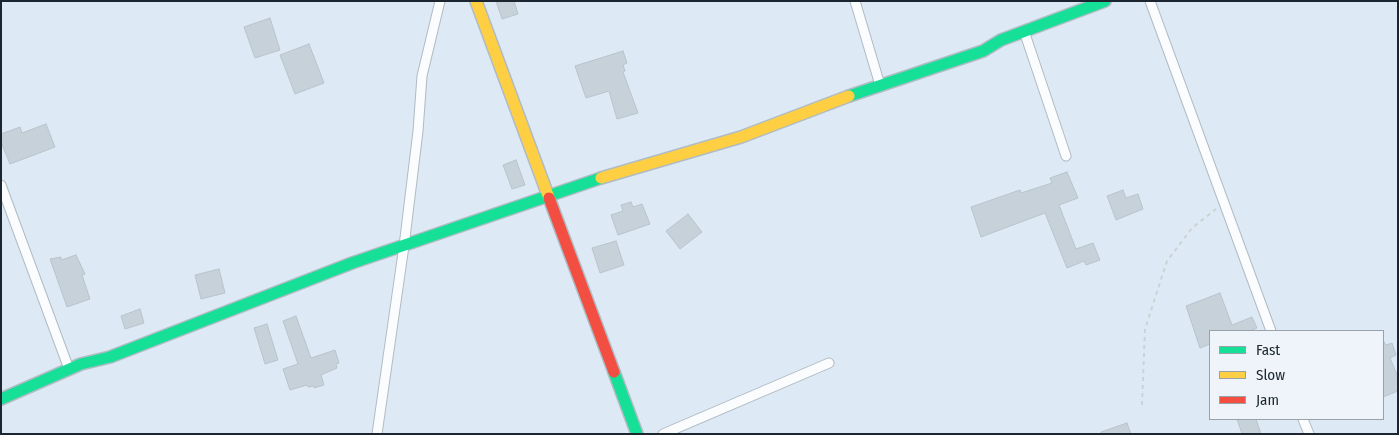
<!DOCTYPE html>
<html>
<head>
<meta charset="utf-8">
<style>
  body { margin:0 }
  #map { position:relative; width:1399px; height:435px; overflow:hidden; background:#dde9f4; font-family:"Fira Sans Condensed",sans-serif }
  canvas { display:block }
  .frame { position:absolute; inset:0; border:2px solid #1b2630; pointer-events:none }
  .legend { position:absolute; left:1209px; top:330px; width:175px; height:90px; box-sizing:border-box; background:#eff4fa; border:1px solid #9aa2a9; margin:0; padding:6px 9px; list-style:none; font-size:15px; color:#1b2630 }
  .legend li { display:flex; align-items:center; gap:10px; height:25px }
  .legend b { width:25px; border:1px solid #9aa2a9 }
</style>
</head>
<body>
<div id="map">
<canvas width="1399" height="435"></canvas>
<div class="frame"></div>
<ul class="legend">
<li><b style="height:6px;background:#16e098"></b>Fast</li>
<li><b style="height:6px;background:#ffcf43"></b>Slow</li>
<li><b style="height:6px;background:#f24e42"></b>Jam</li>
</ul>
</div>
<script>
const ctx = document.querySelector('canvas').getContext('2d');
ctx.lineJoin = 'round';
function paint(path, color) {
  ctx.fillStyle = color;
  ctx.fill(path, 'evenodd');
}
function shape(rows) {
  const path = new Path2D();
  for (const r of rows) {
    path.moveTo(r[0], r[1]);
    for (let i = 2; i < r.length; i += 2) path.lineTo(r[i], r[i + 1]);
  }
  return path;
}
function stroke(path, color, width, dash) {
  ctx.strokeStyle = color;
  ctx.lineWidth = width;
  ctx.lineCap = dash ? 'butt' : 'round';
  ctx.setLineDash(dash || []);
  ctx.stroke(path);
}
const building = shape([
  [496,1,514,1,518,14,502,19,496,1],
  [270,18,280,50,255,58,244,27,270,18],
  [309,44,324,83,295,94,280,55,309,44],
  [623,51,627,63,623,65,625,71,623,72,638,113,617,119,609,91,586,98,575,66,623,51],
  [46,124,55,147,10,164,1,142,1,134,20,127,22,133,46,124],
  [516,160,525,185,512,189,503,165,516,160],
  [1067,172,1078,198,1059,205,1076,249,1093,243,1100,260,1086,265,1084,261,1067,268,1045,213,981,237,971,207,1020,190,1021,193,1052,183,1050,178,1067,172],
  [1123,190,1126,198,1138,194,1143,209,1116,220,1107,196,1123,190],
  [631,202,633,207,642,204,650,224,618,235,611,215,623,211,621,205,631,202],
  [688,214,702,232,680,249,666,231,688,214],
  [616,241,624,265,600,273,592,248,616,241],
  [76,255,85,274,82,275,90,299,67,307,50,259,61,257,61,260,76,255],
  [219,269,225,293,201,299,195,275,219,269],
  [1220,293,1232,325,1252,317,1257,328,1250,331,1210,331,1210,344,1200,348,1186,306,1220,293],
  [140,309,144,323,125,329,121,316,140,309],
  [296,316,311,358,335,350,339,363,336,364,337,368,321,375,324,385,314,388,314,386,308,387,307,385,290,390,283,369,298,364,283,321,296,316],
  [267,324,278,360,265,364,254,328,267,324],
  [1383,340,1386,345,1392,343,1396,355,1390,358,1398,377,1398,391,1383,397,1383,340],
  [1237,419,1256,419,1261,434,1242,434,1237,419],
  [1127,423,1131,434,1101,434,1101,432,1127,423]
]);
const path = shape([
  [1142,405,1145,329,1167,261,1192,228,1216,209]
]);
const street = shape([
  [855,1,880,85],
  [1150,1,1271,331],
  [1024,31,1066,156],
  [1,185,69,369],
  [1303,419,1309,434],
  [377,434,404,246,418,131,422,76,440,1],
  [663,434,829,363]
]);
const fast = shape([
  [849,96,983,51,1001,40,1105,1],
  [614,372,637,434],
  [1,399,81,364,110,357,352,263,601,178]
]);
const slow = shape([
  [476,1,549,198],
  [601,178,741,137,849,96]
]);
const jam = shape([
  [549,198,614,372]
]);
paint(building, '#c6d1da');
stroke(building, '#b9c3cc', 1);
stroke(street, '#b0bbc4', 11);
stroke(fast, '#b0bbc4', 14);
stroke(slow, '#b0bbc4', 14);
stroke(jam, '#b0bbc4', 14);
stroke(path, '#ced2d5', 2, [4, 4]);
stroke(street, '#fafcfd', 9);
stroke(fast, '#16e098', 11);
stroke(slow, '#ffcf43', 11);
stroke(jam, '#f24e42', 11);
</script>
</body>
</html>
